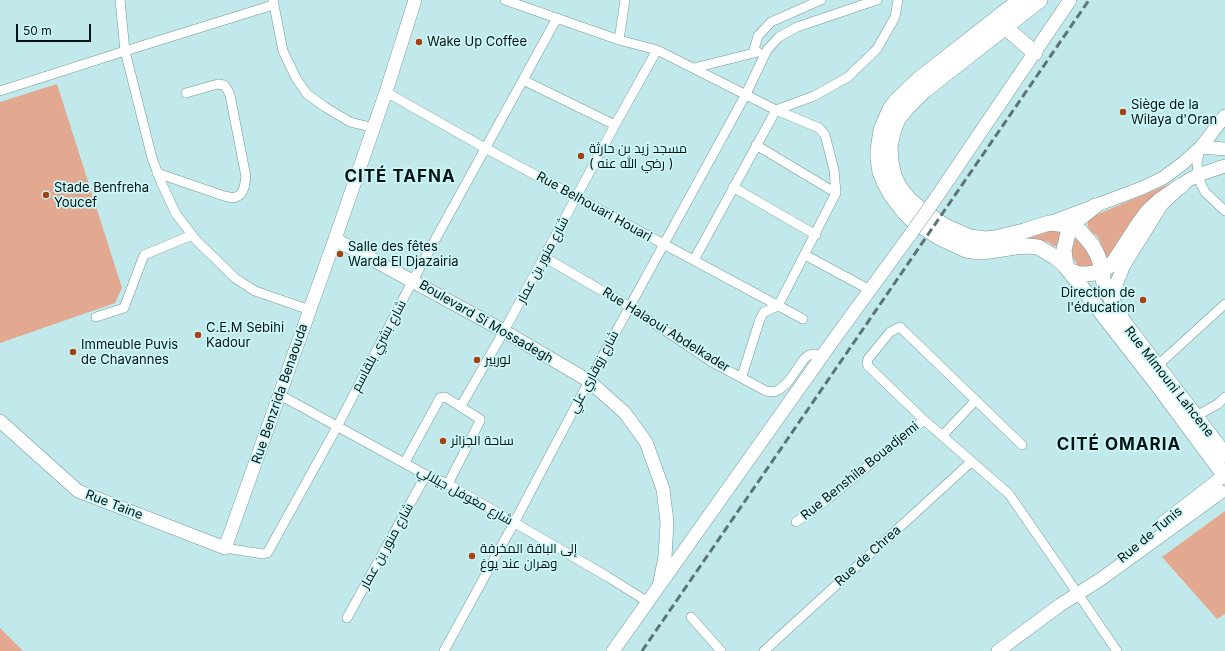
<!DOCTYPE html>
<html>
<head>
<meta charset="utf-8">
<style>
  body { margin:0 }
  #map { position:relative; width:1225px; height:651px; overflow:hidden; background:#c1e9eb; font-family:Inter,sans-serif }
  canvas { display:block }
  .scale { position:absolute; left:16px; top:24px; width:75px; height:18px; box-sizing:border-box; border:2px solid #051314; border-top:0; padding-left:5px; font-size:12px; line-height:14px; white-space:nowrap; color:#051314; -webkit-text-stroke:3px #cef7f8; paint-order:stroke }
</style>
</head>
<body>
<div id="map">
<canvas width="1225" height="651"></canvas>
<div class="scale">50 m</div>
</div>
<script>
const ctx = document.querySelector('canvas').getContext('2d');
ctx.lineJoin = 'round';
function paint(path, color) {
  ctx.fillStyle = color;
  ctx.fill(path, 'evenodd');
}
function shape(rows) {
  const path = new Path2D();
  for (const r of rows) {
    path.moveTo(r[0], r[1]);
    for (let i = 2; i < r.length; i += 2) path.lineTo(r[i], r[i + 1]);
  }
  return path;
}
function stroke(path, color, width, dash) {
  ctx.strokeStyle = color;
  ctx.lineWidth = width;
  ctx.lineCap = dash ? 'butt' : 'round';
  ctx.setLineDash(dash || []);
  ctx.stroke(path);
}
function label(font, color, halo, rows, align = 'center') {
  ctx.font = font + ' Inter,Cairo,sans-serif';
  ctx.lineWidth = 3.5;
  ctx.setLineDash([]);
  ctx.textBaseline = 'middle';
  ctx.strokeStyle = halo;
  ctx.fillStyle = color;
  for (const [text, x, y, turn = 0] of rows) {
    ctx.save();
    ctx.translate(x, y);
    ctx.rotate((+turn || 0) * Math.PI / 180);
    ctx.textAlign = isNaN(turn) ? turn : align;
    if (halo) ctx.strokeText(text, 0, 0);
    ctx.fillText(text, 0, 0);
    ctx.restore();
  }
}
const green = shape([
  [57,84,122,288,115,303,0,343,0,102],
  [1194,169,1194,172,1110,258,1106,257,1099,239,1096,235,1092,233,1088,227,1088,221,1091,217,1176,181],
  [1062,229,1059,246,1054,246,1048,242,1030,238,1013,241,1037,230],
  [1081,237,1089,243,1095,268,1078,266,1071,254,1074,242,1076,238],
  [1225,511,1225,614,1217,619,1162,557],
  [0,628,23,651,0,651]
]);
const street = shape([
  [120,0,125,51,152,158,161,182,176,214,196,240,235,278,255,291,310,310],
  [273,0,283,51,296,78,307,94,325,107,350,122,374,128],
  [505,0,619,40,657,50,776,110,819,128,825,135,834,170,836,193,778,306,764,312,760,319,742,376],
  [619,40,625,0],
  [753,53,758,36,771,22,821,0],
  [694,68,758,52],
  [523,80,615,125],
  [0,91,125,51,273,5],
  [386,92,485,148,803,319],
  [756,145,836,193],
  [1200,149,1197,163,1198,175,1201,184,1205,192,1225,211],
  [157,173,224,196,234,198,240,195,244,188,246,177,230,95,227,89,224,85,218,84,186,93],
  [733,187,816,235],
  [805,255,870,290],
  [544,257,630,307,712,362,766,391,774,392,780,389,788,382,804,359,809,355,815,354,822,356],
  [694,260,776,110,814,96,848,77,877,49,895,17,898,0],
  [96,317,124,308,144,255,192,235],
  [1157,366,1225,304],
  [280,395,426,475,448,484,608,577,648,602],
  [461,406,504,331,615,125,657,50],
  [1196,416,1218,404,1225,397],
  [943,435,976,400],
  [1022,445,900,327,890,332,868,359,867,363,868,366,924,420,1009,494,1078,594,1117,651],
  [405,462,440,398,445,397,480,419,480,421,448,484],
  [796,522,824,502,924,420],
  [225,548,263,554,267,553,269,550,337,427,413,280,557,18],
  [691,617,721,651],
  [347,618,426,475],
  [444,651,514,523,589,381,746,94,767,50,779,37,797,27,877,0],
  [764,651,971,462]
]);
const secondary = shape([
  [415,0,386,92,335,239,504,331,589,381,625,413,646,442,663,489,667,522,665,557,659,586],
  [1201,147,1225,149],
  [936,198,1070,0],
  [1049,223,1142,188,1163,178,1182,164,1201,147,1225,116],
  [1113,303,1117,282,1124,265,1162,204,1187,181,1198,175,1225,166],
  [0,421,78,491,225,548,335,239],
  [1163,523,1225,475],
  [613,651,832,342,910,235],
  [998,651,1060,605,1101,579,1221,492]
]);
const primary = shape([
  [1020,0,919,79,896,101,890,109,881,130,878,150,878,159,880,172,884,182,891,195,904,212,912,220,940,238,966,250,979,252,990,251,1015,247,1027,246,1038,247,1055,257,1071,271,1079,274,1087,274,1101,272,1113,263,1139,223,1148,211,1159,201,1182,185],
  [1040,0,924,91,906,109,898,119,893,132,890,147,891,162,894,176,900,188,908,198,917,206,945,226,970,237,986,239,995,238,1024,231,1049,223,1067,225,1072,226,1080,231,1092,245,1097,254,1100,262,1104,284,1113,303,1123,321,1225,455],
  [1005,27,1035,53],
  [1095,206,1079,219,1072,226,1068,233,1064,250,1066,267,1156,383,1225,476]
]);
const rail = shape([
  [642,651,1089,0]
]);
const secondaryBridge = shape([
  [910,235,936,198]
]);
const markers = [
  [419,42,4,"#a64211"],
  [1123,112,4,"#a64211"],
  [581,156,4,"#a64211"],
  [46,195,4,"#a64211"],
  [340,254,4,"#a64211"],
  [1143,300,4,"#a64211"],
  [198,335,4,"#a64211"],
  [73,352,4,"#a64211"],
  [477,360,4,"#a64211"],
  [443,441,4,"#a64211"],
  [472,556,4,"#a64211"]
];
const poiNames = [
  ["Wake Up Coffee",427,42],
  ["Siège de la",1131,105],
  ["Wilaya d'Oran",1131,120],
  ["مسجد زيد بن حارثة",589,149],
  ["( رضي الله عنه )",589,164],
  ["Stade Benfreha",54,188],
  ["Youcef",54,203],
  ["Salle des fêtes",348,247],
  ["Warda El Djazairia",348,262],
  ["Direction de",1135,293,"right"],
  ["l'éducation",1135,308,"right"],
  ["C.E.M Sebihi",206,328],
  ["Kadour",206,343],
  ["Immeuble Puvis",81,345],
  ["de Chavannes",81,360],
  ["لوربير",485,360],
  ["ساحة الجزائر",451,441],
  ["إلى الباقة المخرفة",480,549],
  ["وهران عند يوغ",480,564]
];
const streetNames = [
  ["Rue Belhouari Houari",594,207,29],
  ["شارع منور بن عمار",543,260,-62],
  ["Boulevard Si Mossadegh",486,322,30],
  ["Rue Halaoui Abdelkader",666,330,32],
  ["شارع بشري بلقاسم",379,346,-62],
  ["شارع زوقاري علي",594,372,-62],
  ["Rue Mimouni Lahcene",1169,382,52],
  ["Rue Benzrida Benaouda",280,394,-71],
  ["Rue Benshila Bouadjemi",860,471,-39],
  ["شارع مغوفل جيلالي",465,496,29],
  ["Rue Taine",114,505,21],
  ["Rue de Tunis",1150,535,-40],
  ["شارع منور بن عمار",387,546,-61],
  ["Rue de Chrea",868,556,-42]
];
const districtNames = [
  ["CITÉ TAFNA",400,177],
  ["CITÉ OMARIA",1119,445]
];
paint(green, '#e3a890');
stroke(street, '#729899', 10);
stroke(secondary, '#729899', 14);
stroke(primary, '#729899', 16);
stroke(street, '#fff', 9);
stroke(secondary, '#fff', 13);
stroke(primary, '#fff', 15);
stroke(rail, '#5b7576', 3, [8, 4]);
stroke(secondaryBridge, '#729899', 14, []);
stroke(secondaryBridge, '#fff', 13);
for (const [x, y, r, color] of markers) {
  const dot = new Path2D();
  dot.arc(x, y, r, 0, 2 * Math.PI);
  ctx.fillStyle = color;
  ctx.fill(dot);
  stroke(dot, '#cef7f8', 1.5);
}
label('13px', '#051314', '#cef7f8', poiNames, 'left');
label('13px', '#051314', '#cef7f8', streetNames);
ctx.letterSpacing = '1px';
label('bold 17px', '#051314', '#cef7f8', districtNames);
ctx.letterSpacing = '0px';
</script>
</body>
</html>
